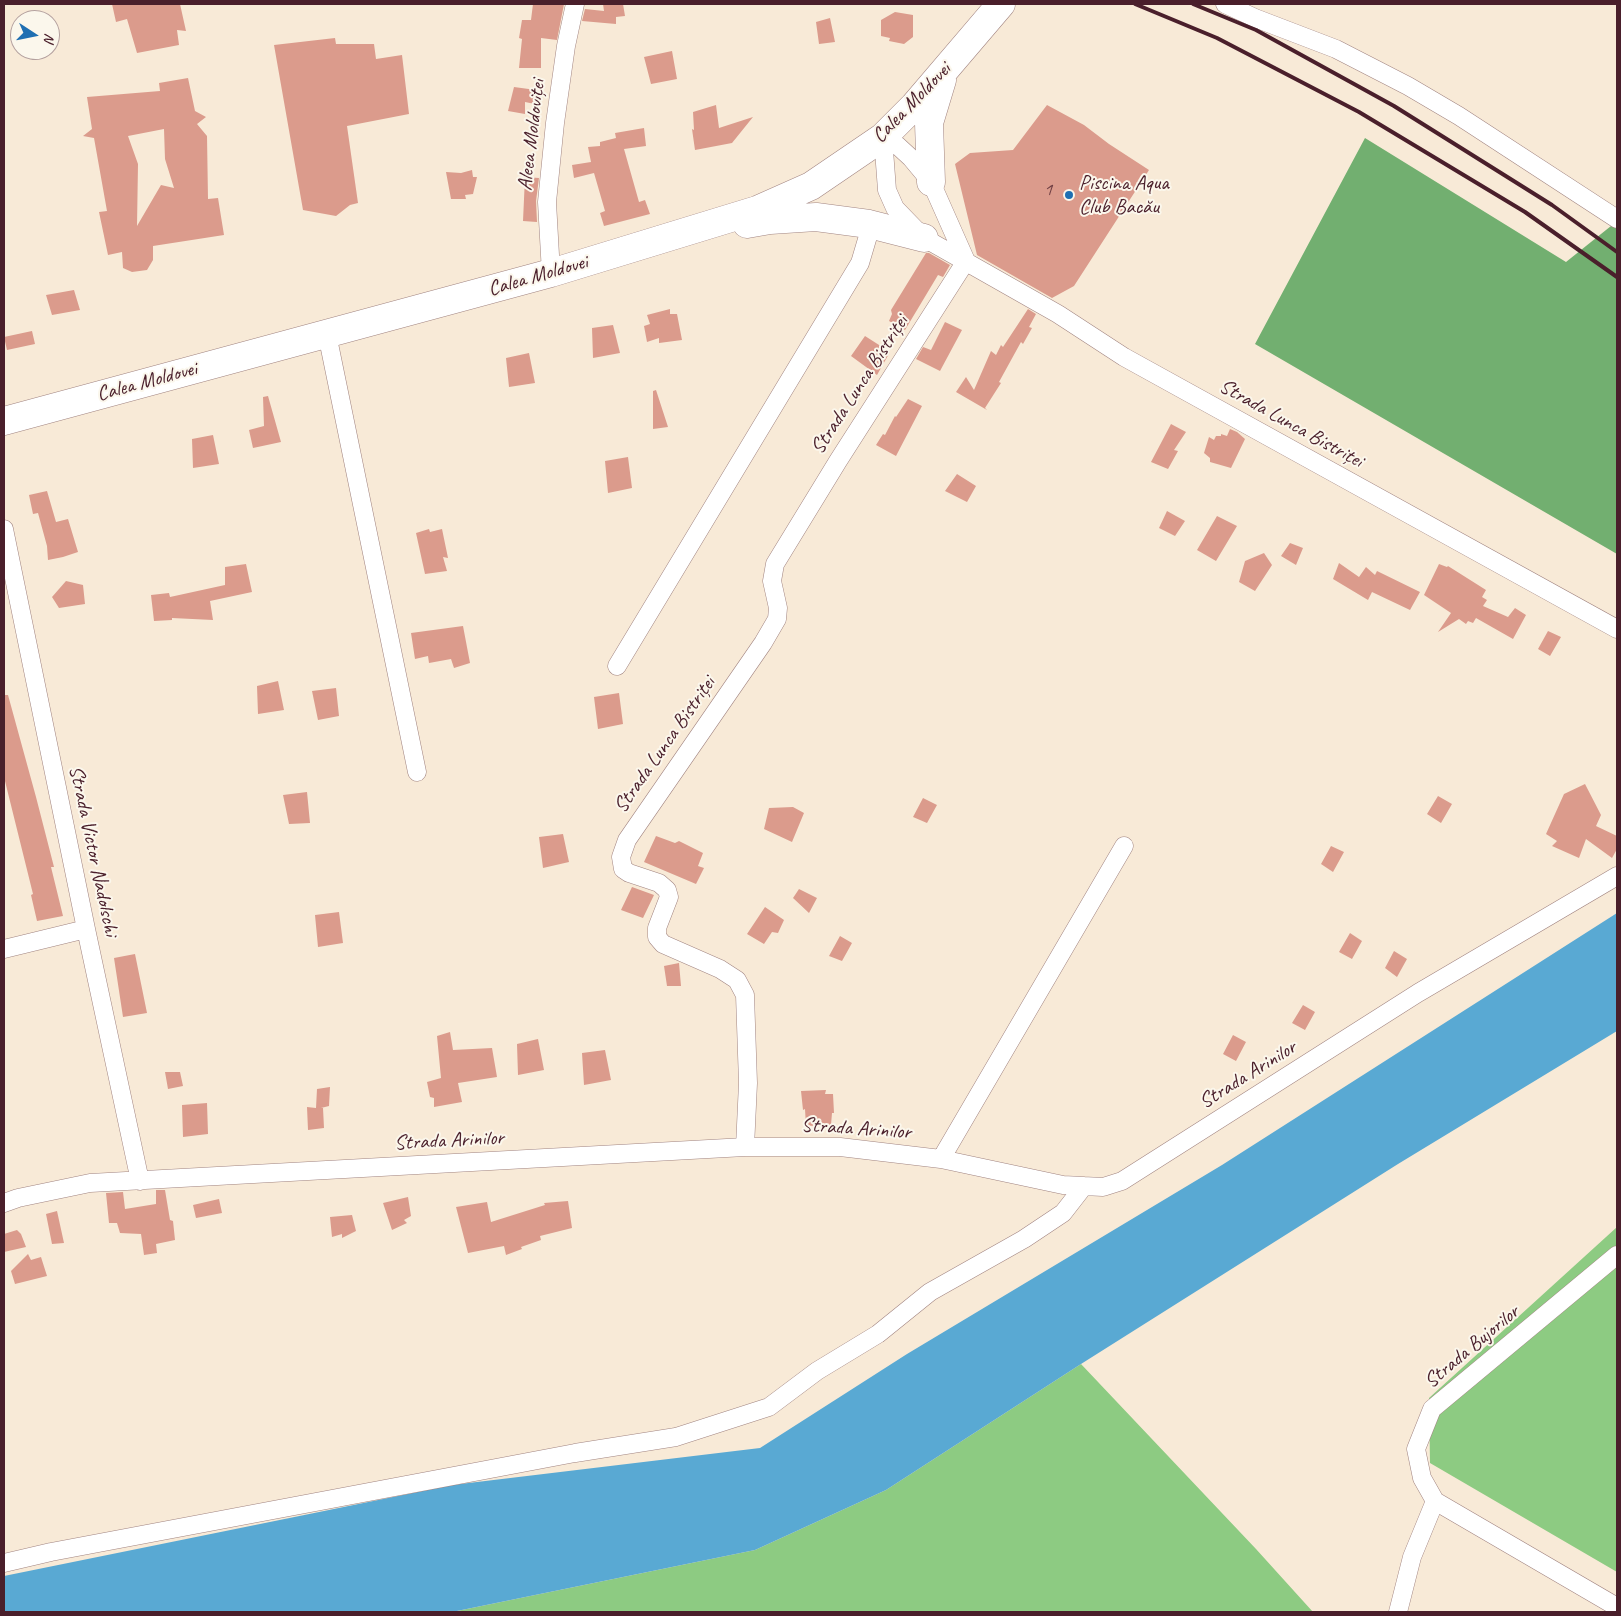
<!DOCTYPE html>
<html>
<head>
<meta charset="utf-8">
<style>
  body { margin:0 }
  #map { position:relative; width:1621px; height:1616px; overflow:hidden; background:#f8ead7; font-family:Caveat,sans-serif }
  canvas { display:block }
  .frame { position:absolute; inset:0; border:5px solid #4a1f2b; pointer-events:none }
  .north { position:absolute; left:10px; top:10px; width:50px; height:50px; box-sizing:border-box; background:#fbf7ec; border:1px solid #b4a19f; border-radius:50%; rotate:101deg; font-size:14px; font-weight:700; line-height:20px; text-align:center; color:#4a1f2b }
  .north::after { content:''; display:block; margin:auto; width:18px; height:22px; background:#1f6fb2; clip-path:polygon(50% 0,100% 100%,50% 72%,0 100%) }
</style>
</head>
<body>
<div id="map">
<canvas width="1621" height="1616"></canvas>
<div class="frame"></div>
<div class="north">N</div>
</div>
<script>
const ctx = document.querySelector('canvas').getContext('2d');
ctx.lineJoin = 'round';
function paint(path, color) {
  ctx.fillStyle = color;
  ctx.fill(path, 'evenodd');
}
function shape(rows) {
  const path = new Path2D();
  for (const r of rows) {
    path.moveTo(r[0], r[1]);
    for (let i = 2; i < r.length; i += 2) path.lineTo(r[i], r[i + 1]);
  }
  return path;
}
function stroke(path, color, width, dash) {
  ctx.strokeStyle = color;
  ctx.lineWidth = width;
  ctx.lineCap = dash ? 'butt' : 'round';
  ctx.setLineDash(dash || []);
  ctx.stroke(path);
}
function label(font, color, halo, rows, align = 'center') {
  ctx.font = font + ' Caveat,sans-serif';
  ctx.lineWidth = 4;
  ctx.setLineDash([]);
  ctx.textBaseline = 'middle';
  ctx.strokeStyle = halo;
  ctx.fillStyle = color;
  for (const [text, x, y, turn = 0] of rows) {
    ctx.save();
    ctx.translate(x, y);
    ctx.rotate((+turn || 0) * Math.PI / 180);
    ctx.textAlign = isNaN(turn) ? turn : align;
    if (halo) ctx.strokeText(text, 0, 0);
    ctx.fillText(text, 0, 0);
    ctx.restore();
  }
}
const green = shape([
  [1617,1227,1617,1572,1430,1463,1429,1398],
  [1081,1364,1256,1549,1313,1612,452,1612,755,1550,886,1490]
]);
const forest = shape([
  [1365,138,1566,262,1616,222,1617,223,1617,554,1255,344]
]);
const water = shape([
  [1617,913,1617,1031,1398,1164,1081,1364,886,1490,755,1550,452,1612,4,1612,4,1576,452,1485,760,1448,907,1354,1222,1165]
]);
const building = shape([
  [112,4,180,4,186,31,177,30,179,45,137,53,127,19,116,22],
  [533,4,564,4,557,40,541,38,541,68,519,68,522,39,519,38,522,20,531,20],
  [603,4,623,4,625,16,616,17,616,24,582,21,585,9,604,11],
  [895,12,913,15,913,37,904,44,889,41,890,38,881,36,881,20],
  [830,18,835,42,819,44,816,22],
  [335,38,336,44,374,44,376,59,402,55,409,114,347,126,358,203,350,205,336,216,303,210,274,45],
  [672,51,677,79,651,84,644,57],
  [188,78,195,111,206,117,197,124,207,136,208,199,218,198,224,235,153,246,153,260,147,270,132,272,123,268,122,252,108,255,99,212,107,211,94,138,83,136,92,129,87,97,160,91,159,83],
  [164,129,165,159,174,188,161,185,137,226,138,164,128,136],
  [514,87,536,90,535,104,525,102,525,114,508,111],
  [716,105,719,128,753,117,732,143,695,150,692,129,694,130,693,112],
  [1047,105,1084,125,1109,144,1149,170,1074,286,1052,298,977,255,955,164,970,153,1013,150],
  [644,128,646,146,624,149,639,202,645,200,650,214,604,226,600,213,605,211,594,173,574,178,572,165,591,162,588,147,600,146,600,142,616,138,615,133],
  [472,170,473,177,477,177,473,194,465,195,466,199,451,199,446,172,461,173],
  [525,177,539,178,536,201,537,222,523,221],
  [926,253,929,253,950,265,943,277,938,275,905,330,889,321,892,314,891,310],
  [74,290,80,310,52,315,46,295],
  [670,309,670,314,677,314,682,340,659,343,659,338,647,342,644,326,650,324,647,315],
  [1028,309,1036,314,1029,327,1032,328,1023,344,1021,342,999,382,1001,383,985,408,987,410,956,392,966,377,974,390,991,351,996,355,1001,345,1003,347],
  [945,322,962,330,940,371,916,359,923,347,931,350],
  [613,325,620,353,593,358,592,328],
  [32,331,35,344,7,350,4,337],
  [865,336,890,352,877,375,851,356],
  [529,353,535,383,509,387,506,358],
  [656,390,668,427,653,429,653,391],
  [268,396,281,442,253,448,249,430,264,426,263,397],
  [908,399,922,406,896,456,876,445,883,434,885,435,895,416,896,417],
  [1171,424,1186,432,1174,450,1178,451,1168,469,1151,462],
  [1230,429,1237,432,1245,439,1231,468,1210,462,1210,458,1204,453,1209,437,1214,440,1216,436,1221,436,1221,434,1227,436],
  [213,435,219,464,193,468,192,439],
  [628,457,632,488,608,493,605,461],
  [957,474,976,486,967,502,945,491],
  [47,491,56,522,68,519,78,552,63,557,48,560,47,546,38,513,33,514,29,495],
  [1167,511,1185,521,1175,536,1159,528],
  [1217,516,1237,526,1216,561,1197,550],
  [429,529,430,532,442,529,448,558,443,557,447,571,425,574,416,533],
  [1290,543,1303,548,1296,565,1281,556],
  [1264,553,1272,565,1255,591,1239,582,1245,561],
  [1339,563,1359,577,1366,567,1375,575,1377,571,1420,592,1410,610,1372,592,1368,600,1333,579],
  [246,564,252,592,210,601,213,620,172,618,172,620,154,621,151,595,169,593,170,597,225,585,225,567],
  [1439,564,1447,567,1448,566,1486,590,1482,597,1487,600,1483,606,1508,617,1515,608,1526,615,1513,639,1476,618,1473,623,1468,621,1466,624,1459,619,1438,632,1451,613,1424,595],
  [66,581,83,585,85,604,59,608,52,597],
  [463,626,470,663,454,668,451,659,429,663,428,656,415,659,411,633],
  [1548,631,1561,637,1550,656,1538,649],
  [278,681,284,710,258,714,257,686],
  [336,688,339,716,318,720,312,691],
  [619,693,623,724,598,729,594,697],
  [4,695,8,695,36,797,54,867,51,867,63,916,37,921,31,895,33,894,4,777],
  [1585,784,1601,815,1596,826,1617,836,1617,849,1612,858,1586,839,1579,858,1552,846,1557,841,1546,834,1564,794],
  [307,792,310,823,289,824,283,795],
  [1438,796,1452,804,1441,823,1427,814],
  [923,798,937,805,927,823,913,817],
  [793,807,804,813,792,842,764,829,769,808],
  [563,834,569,862,543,868,539,837],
  [656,836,675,843,679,841,703,853,698,866,704,868,696,884,644,862],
  [1331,846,1344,852,1333,872,1321,864],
  [632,887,654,895,643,918,621,910],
  [799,889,817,898,809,913,793,898],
  [765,907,784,920,778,933,772,932,764,944,747,934],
  [339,912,343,943,318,947,315,915],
  [1350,933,1362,941,1352,959,1339,952],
  [840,936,852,943,842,961,829,956],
  [1394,951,1407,959,1397,977,1385,968],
  [135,954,147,1013,123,1017,114,958],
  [679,963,681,986,667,986,664,966],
  [1303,1005,1315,1012,1305,1030,1292,1023],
  [450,1032,453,1050,492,1048,497,1077,458,1083,462,1102,434,1107,434,1098,430,1097,427,1082,441,1078,437,1036],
  [1233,1035,1246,1042,1236,1061,1223,1054],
  [538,1039,544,1070,518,1075,517,1044],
  [605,1050,611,1080,584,1085,582,1053],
  [165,1072,180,1072,183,1086,168,1089],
  [330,1087,329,1106,321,1108,323,1108,324,1128,308,1130,307,1107,316,1108,317,1089],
  [826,1090,825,1094,833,1094,834,1113,832,1113,831,1125,806,1126,805,1109,803,1110,801,1091],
  [207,1103,208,1134,183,1137,182,1105],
  [156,1190,165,1190,170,1220,173,1221,175,1240,156,1244,157,1253,144,1255,141,1234,120,1233,117,1223,109,1223,106,1193,123,1192,125,1209,156,1204],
  [408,1197,411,1216,404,1220,407,1223,392,1230,383,1203],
  [219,1199,222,1213,196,1218,193,1205],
  [568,1201,572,1228,540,1236,541,1240,521,1247,522,1249,506,1255,504,1246,468,1253,456,1207,487,1202,491,1222,545,1205,544,1203],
  [57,1211,64,1243,52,1244,46,1214],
  [352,1215,356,1231,342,1238,342,1234,332,1237,330,1217],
  [17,1230,21,1234,26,1247,4,1252,4,1234],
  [28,1254,31,1260,41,1257,47,1276,15,1284,11,1271]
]);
const minor = shape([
  [1225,4,1255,18,1336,49,1408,86,1459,116,1617,219],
  [883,137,887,190,895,208,924,238,1058,314,1124,357,1617,629],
  [883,137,898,146,911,158,931,182,966,261],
  [551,273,547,202,555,123,566,46,575,4],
  [327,334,417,772],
  [4,529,86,929,140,1181],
  [617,666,860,263,868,236,869,224],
  [4,949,86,929],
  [745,1147,748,1083,745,995,737,980,720,969,663,944,657,937,657,928,669,897,667,890,659,883,629,873,623,869,621,857,627,840,763,643,777,619,778,608,772,581,775,564,838,461,966,261],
  [941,1159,1124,846],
  [4,1203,18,1198,90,1183,745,1147,840,1147,941,1159,1063,1185,1103,1187,1122,1181,1418,993,1617,876],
  [1617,1255,1432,1409,1416,1449,1422,1478,1435,1501,1617,1607],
  [4,1563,51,1552,480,1471,575,1453,676,1437,769,1407,817,1371,878,1334,930,1292,1024,1239,1063,1213,1084,1186],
  [1398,1612,1412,1557,1435,1501]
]);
const primary = shape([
  [931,182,929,123,942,80],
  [747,224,770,220,816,217,869,224,924,238],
  [4,421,551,273,757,210,811,186,883,137,914,106,1001,4]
]);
const rail = shape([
  [1135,4,1217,38,1359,112,1525,212,1617,277],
  [1193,4,1256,30,1394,106,1552,205,1617,252]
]);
const markers = [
  [1069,195,5,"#1f6fb2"]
];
const numberNames = [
  ["1",1048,190]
];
const streetNames = [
  ["Calea Moldovei",912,103,-46],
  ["Aleea Moldoviței",532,135,-83],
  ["Calea Moldovei",538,276,-16],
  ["Calea Moldovei",147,382,-15],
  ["Strada Lunca Bistriței",860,385,-57],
  ["Strada Lunca Bistriței",1291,424,29],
  ["Strada Lunca Bistriței",665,745,-55],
  ["Strada Victor Nadolschi",93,851,78],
  ["Strada Arinilor",1248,1075,-32],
  ["Strada Arinilor",856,1129,4],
  ["Strada Arinilor",449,1141,-3],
  ["Strada Bujorilor",1472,1347,-40]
];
const poiNames = [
  ["Piscina Aqua",1079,183],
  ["Club Bacău",1079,207]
];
paint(green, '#8dcb82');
paint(forest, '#72af70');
paint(water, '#59a9d3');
paint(building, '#db9b8c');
stroke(minor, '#a18481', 19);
stroke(primary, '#a18481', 29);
stroke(minor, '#fff', 18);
stroke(primary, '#fff', 28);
stroke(rail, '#4a1f2b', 4);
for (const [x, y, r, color] of markers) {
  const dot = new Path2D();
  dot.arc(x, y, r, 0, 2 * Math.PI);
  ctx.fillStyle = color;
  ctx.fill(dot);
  stroke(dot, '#fbf7ec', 2);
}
label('19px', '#6e3e43', null, numberNames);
label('21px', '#4a1f2b', '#fbf7ec', streetNames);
label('21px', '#4a1f2b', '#fbf7ec', poiNames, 'left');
</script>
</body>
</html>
